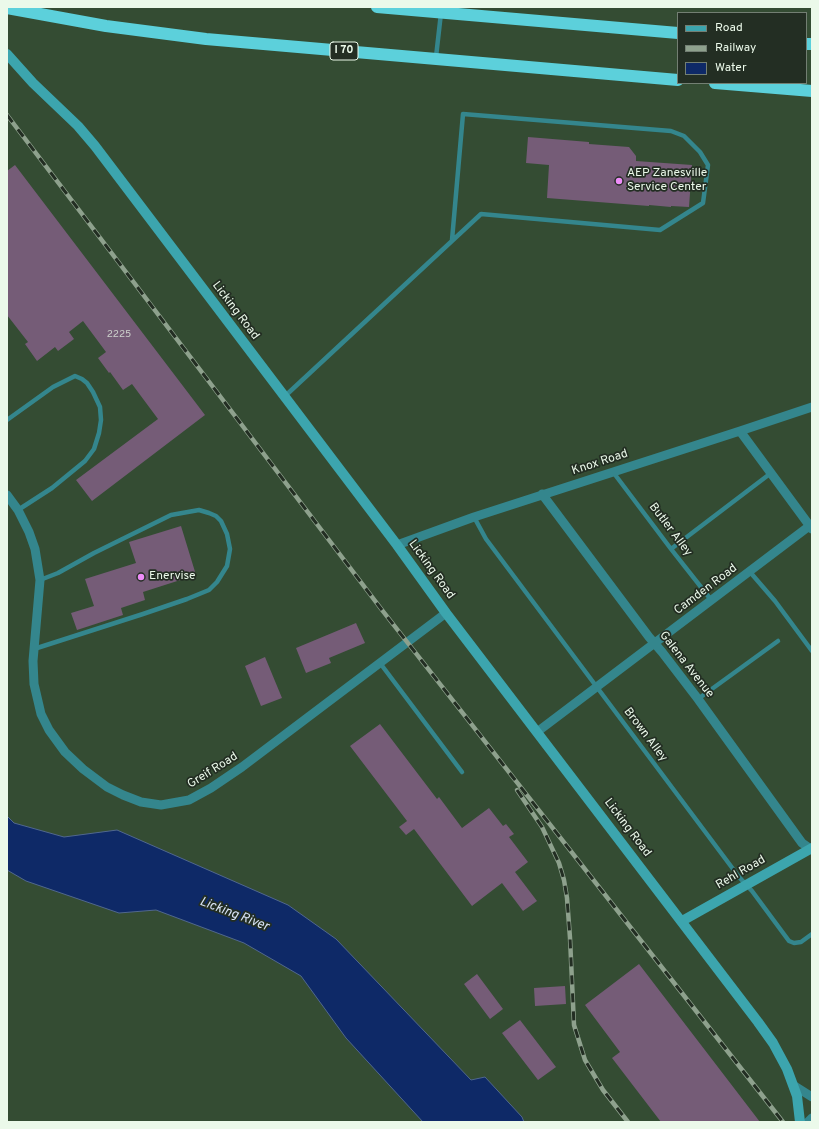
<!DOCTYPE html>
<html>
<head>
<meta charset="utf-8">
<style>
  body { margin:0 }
  #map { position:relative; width:819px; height:1129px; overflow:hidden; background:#344c33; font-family:Overpass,sans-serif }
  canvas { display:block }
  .frame { position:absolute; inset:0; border:8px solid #ebf9ea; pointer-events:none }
  .legend { position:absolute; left:677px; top:12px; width:130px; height:72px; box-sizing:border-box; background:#232e23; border:1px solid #737f73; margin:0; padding:5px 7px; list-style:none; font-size:12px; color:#ebf9ea }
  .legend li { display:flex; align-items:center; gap:8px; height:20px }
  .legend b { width:20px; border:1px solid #737f73 }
</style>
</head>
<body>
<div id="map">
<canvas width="819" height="1129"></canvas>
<div class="frame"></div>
<ul class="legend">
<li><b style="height:5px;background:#3ca5ae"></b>Road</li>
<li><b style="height:5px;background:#8ea18d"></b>Railway</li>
<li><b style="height:11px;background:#0e2967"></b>Water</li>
</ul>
</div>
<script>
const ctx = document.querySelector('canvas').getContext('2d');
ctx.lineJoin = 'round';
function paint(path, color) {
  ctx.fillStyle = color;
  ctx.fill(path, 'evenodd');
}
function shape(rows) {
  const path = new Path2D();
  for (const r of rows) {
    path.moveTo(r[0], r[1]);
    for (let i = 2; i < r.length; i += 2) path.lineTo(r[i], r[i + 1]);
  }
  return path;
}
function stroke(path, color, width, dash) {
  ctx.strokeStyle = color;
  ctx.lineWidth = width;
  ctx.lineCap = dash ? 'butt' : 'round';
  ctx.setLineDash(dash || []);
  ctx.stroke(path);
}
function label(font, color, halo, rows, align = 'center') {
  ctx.font = font + ' Overpass,sans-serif';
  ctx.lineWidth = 3.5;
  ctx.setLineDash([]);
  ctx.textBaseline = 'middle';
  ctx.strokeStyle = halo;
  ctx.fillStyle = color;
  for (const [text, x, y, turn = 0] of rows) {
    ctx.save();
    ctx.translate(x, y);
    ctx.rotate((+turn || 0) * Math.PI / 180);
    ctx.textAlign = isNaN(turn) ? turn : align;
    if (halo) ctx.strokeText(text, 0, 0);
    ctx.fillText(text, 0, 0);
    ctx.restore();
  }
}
const water = shape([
  [7,816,14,823,64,837,117,830,288,905,336,939,471,1080,485,1077,522,1117,524,1122,423,1122,346,1038,301,976,244,943,156,910,119,913,26,881,7,870,7,816]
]);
const building = shape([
  [528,137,589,142,589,144,629,147,636,156,636,161,692,165,689,207,671,206,671,207,649,205,649,206,547,198,549,165,526,163],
  [15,165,205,415,92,501,76,480,158,419,132,384,123,390,110,372,109,373,98,358,106,352,83,321,69,332,74,339,58,351,55,347,37,361,25,344,28,342,7,315,7,171],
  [181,526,196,575,143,592,145,600,121,608,123,615,77,630,71,613,94,606,85,579,136,563,129,542],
  [356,623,365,643,329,658,331,663,306,673,296,648],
  [265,657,282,698,261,706,245,666],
  [380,724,437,799,439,797,462,828,489,808,503,826,506,824,514,834,509,837,528,862,515,872,537,901,523,911,502,883,472,906,414,829,406,835,399,827,407,821,350,746],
  [639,964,760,1122,661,1122,612,1058,620,1052,585,1005],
  [477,974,503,1009,490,1019,464,984],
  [565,986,566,1004,535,1006,534,988],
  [520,1020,556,1067,538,1080,502,1033]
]);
const lane = shape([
  [436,57,441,13],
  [284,397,481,214,660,230,703,203,708,165,700,152,684,136,671,131,463,114,452,240],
  [7,420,53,387,75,376,82,379,87,383,93,392,100,407,101,420,99,433,94,449,85,461,52,488,18,510],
  [613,472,671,549,712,601],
  [474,517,486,539,739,877,752,891,789,941,794,943,801,942,812,934],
  [671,549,771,473],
  [750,572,775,601,812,651],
  [34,649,143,614,187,599,209,590,217,582,227,566,230,549,227,534,221,521,216,516,209,513,199,510,171,515,94,553,58,573,40,580],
  [380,663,462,772],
  [698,699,778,641]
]);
const street = shape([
  [740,431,812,529],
  [542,494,649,637,662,652,698,699,802,843,812,850],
  [7,495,18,510,29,532,35,549,40,580,33,661,34,684,41,714,49,730,65,752,83,769,107,787,123,795,141,802,161,805,189,800,211,788,242,767,446,613],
  [397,545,474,517,740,431,812,407],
  [537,732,812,524],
  [793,1085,812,1097],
  [808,1122,812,1118]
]);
const secondary = shape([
  [7,54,33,83,78,126,95,146,397,545,446,613,758,1022,773,1043,787,1069,797,1096,800,1122],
  [682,921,812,848]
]);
const highway = shape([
  [377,7,678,33],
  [7,8,106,26,206,39,678,80],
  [806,44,812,44],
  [715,83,812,91]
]);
const rail = shape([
  [7,115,382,610,783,1122],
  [517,790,542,827,559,863,564,880,567,898,570,938,574,1025,585,1060,603,1090,628,1122]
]);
const markers = [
  [619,181,4,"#ee8cf8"],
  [141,577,4,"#ee8cf8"]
];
const numberNames = [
  ["2225",119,335]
];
const shields = [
  [344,51,28]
];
const shieldNames = [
  ["I 70",344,51]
];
const poiNames = [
  ["AEP Zanesville",627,174],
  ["Service Center",627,188],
  ["Enervise",149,577]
];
const streetNames = [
  ["Licking Road",235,311,53],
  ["Knox Road",600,463,-18],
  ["Butler Alley",670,530,53],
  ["Licking Road",431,570,54],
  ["Camden Road",706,590,-37],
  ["Galena Avenue",686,665,52],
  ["Brown Alley",645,735,53],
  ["Greif Road",213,771,-32],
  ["Licking Road",627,828,53],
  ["Rehl Road",741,873,-30]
];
const waterNames = [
  ["Licking River",234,915,21]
];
paint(water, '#0e2967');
stroke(water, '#50678e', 1);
paint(building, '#755c77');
stroke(lane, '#34868d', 4.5);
stroke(street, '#34868d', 9);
stroke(secondary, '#3ca5ae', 10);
stroke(highway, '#5cd0db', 12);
stroke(rail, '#8ea18d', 4.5);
stroke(rail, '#232e23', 3, [9]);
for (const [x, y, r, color] of markers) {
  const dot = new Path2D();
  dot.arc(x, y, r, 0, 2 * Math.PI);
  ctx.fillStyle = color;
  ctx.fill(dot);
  stroke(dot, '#232e23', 1.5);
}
label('10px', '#ced2cd', null, numberNames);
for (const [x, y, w] of shields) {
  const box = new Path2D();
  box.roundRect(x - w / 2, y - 9, w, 18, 3);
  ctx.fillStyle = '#232e23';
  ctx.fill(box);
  stroke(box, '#ebf9ea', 1);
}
label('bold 11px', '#ebf9ea', null, shieldNames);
label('12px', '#ebf9ea', '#232e23', poiNames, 'left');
label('12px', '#ebf9ea', '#232e23', streetNames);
label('italic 13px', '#dae5f8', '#232e23', waterNames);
</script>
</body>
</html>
